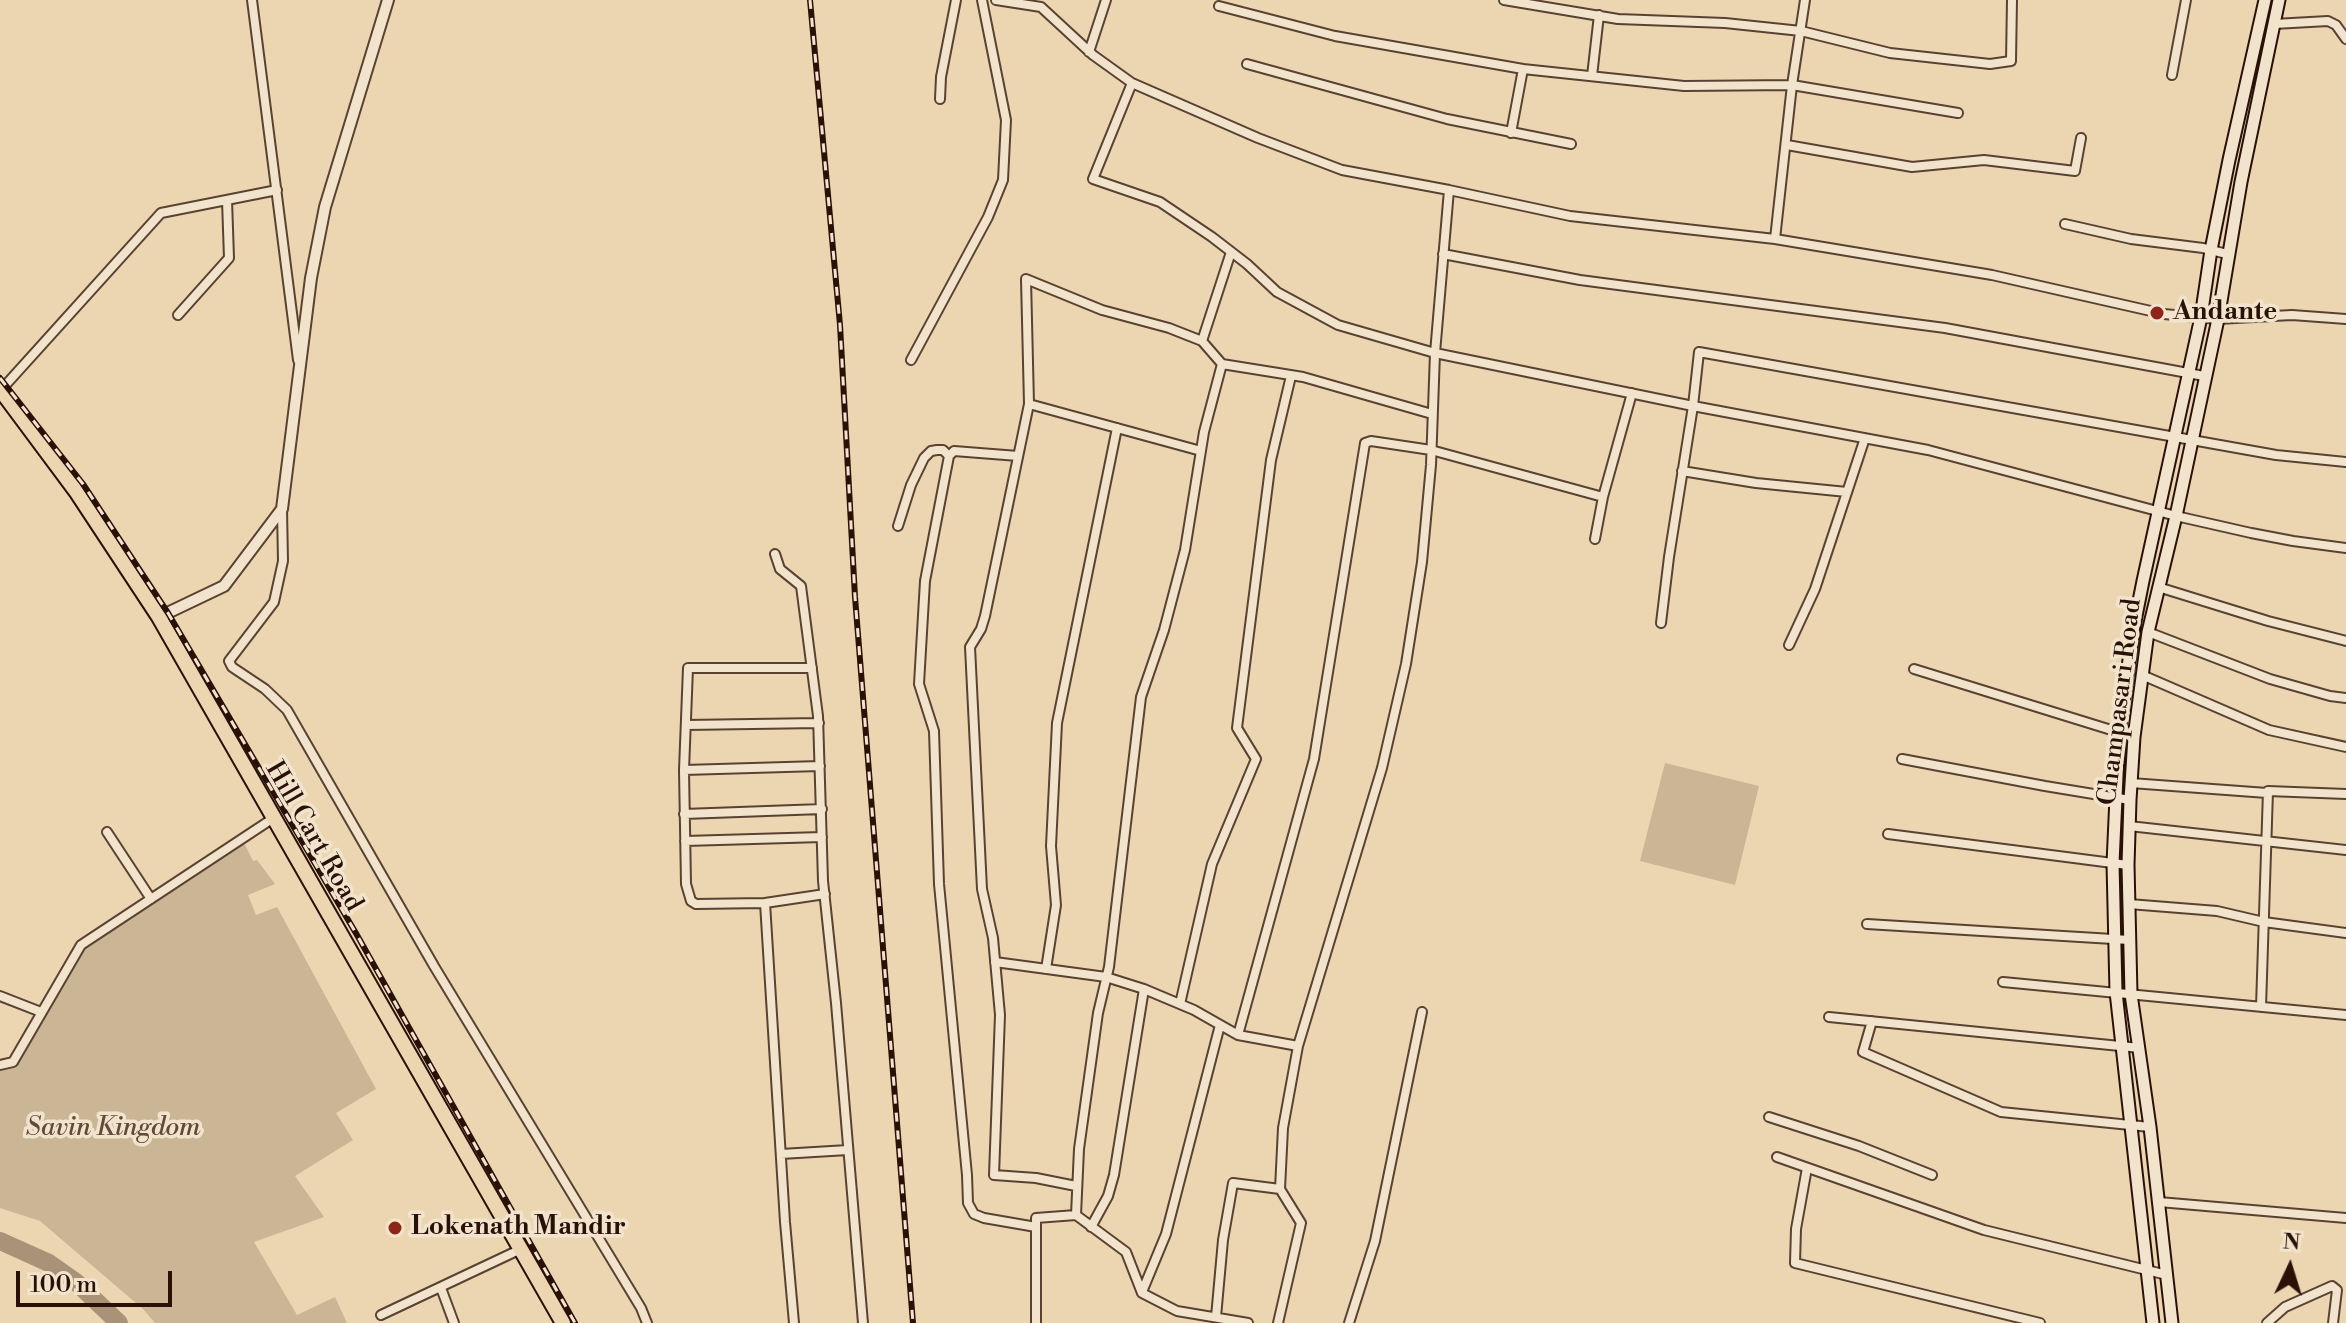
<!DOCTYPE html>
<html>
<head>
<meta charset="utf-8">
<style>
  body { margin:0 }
  #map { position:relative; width:2346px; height:1323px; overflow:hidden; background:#ebd6b1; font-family:"Libre Bodoni",serif }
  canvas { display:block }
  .north { position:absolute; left:2250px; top:1227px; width:80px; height:80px; -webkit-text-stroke:6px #f2e4cc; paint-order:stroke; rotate:4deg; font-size:22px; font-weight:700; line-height:32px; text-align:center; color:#2a1108 }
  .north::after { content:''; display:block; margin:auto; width:28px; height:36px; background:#2a1108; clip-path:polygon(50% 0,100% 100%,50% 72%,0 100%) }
  .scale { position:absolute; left:16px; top:1271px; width:156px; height:36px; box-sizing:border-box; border:4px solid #2a1108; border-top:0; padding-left:10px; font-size:24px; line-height:28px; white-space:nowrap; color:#2a1108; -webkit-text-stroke:6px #f2e4cc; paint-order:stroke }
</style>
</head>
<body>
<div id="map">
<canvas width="2346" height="1323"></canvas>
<div class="north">N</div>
<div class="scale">100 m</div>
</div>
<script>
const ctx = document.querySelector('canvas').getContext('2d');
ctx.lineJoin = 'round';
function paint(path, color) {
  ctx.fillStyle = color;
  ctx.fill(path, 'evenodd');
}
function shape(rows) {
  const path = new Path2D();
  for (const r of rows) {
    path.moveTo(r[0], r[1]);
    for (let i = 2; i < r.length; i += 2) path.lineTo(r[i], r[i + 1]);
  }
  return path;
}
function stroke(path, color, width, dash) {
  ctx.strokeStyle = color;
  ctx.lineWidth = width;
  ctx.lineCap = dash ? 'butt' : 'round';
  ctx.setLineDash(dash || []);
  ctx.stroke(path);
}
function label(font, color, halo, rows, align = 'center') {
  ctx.font = font + ' "Libre Bodoni",serif';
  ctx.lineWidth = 7;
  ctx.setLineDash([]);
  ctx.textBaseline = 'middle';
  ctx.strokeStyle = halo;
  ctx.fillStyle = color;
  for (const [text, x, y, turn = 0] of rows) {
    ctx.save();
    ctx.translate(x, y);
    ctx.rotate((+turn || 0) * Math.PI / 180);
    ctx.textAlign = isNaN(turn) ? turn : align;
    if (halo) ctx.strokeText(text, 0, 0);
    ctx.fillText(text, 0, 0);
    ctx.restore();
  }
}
const green = shape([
  [1665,763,1759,786,1735,885,1640,861],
  [244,843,253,861,257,860,275,884,248,895,256,915,277,907,376,1089,336,1113,353,1140,295,1176,324,1217,254,1242,297,1315,335,1297,347,1323,155,1323,143,1309,40,1221,0,1208,0,1068,13,1068,82,948]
]);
const river = shape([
  [0,1241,49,1263,76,1282,119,1323]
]);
const minor = shape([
  [252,0,298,360],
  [996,0,1041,7,1093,55,1132,83,1258,138,1342,170,1449,190,1570,216,1775,239,1992,275,2164,314,2218,319,2292,315,2346,319],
  [1504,0,1618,19,1725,23,1801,31,1890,53,1990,64,2011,61,2012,0],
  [1219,6,1335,36,1523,69,1684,86,1792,85,1958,113],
  [2274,24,2328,21,2336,25,2346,39],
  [1089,52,1106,0],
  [1247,64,1447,119,1571,144],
  [2172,75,2186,0],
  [1592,76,1599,15],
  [1132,83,1093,179,1160,202,1212,237,1247,264,1277,292,1338,325,1435,353,1693,406,1928,450,2176,516,2251,533,2293,541,2346,548],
  [940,99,941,77,956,0],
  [1511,133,1523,69],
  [1787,145,1912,167,1984,160,2075,171,2081,138],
  [2065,224,2131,239,2203,248,2227,254],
  [1775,239,1792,85,1805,0],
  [1443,254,1580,280,1945,328,2204,376],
  [178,315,229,258,227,200],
  [1202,341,1231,252],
  [911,360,988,217,1003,180,1006,120,982,0],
  [1,390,161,213,277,190],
  [1029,404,1201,451],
  [1018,456,954,451,949,456,925,581,919,684,934,731,939,884,967,1175,968,1203,974,1214,984,1218,1036,1227],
  [1682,471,1756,483,1847,492],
  [282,509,283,561,274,602,229,661,232,667,265,689,287,710,434,966,641,1308,647,1323],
  [898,526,911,485,924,458,931,451,937,450,943,450,949,456],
  [1595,539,1603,497],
  [775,554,780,569,801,586,818,716,823,881,836,1003,863,1323],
  [2158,587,2268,621,2346,641],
  [1661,623,1669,557,1693,406,1699,352,2276,455,2346,462],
  [2148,632,2270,679,2330,696,2346,698],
  [1789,645,1815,589,1865,438],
  [1914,669,2134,737],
  [2142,675,2269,730,2346,747],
  [686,725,819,723],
  [1902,759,2045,786,2130,800],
  [684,770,820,766],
  [2131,783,2267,793],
  [684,814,822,809],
  [2129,826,2346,850],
  [107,832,151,899],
  [1888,834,2128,865],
  [685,841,822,837],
  [765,903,825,894],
  [2129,904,2217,911,2264,922,2346,933],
  [1867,924,2129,940],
  [995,962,1106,977,1144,989,1194,1010,1238,1035,1298,1046],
  [1046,969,1056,905,1051,846,1057,723,1117,428],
  [2003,982,2346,1015],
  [0,996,41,1012],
  [1180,1004,1212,864,1256,759,1237,728,1271,460,1291,376],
  [2261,1007,2268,791,2346,794],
  [1829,1017,2140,1048],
  [1872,1021,1863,1052,2001,1112,2150,1127],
  [1238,1035,1314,759,1365,443,1371,441,1431,450,1603,497,1632,393],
  [0,1065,13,1062,81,945,275,817],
  [1769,1117,1859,1146,1932,1175],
  [781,1154,848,1150],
  [1777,1157,1984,1230,2167,1275],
  [1807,1168,1796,1229,1795,1263,2040,1323],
  [1076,1186,1036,1178,994,1175,1000,1015,993,938,982,889,970,647,981,629,985,616,1029,404,1026,279,1102,310,1169,328,1202,341,1222,364],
  [2159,1202,2346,1218],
  [1076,1215,1079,1149,1098,1013,1109,967,1141,697,1164,630,1185,550,1204,432,1222,364,1303,377,1432,414],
  [1091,1227,1108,1196,1114,1175,1144,989],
  [441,1288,454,1323],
  [1142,1292,1166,1234,1220,1025],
  [381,1315,521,1249],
  [1216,1317,1223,1240,1233,1183,1280,1189],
  [794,1323,785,1222,765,903,696,904,691,901,686,884,684,770,688,668,812,668],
  [1036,1323,1036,1218,1076,1215,1126,1252,1142,1293,1177,1311,1248,1323],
  [1278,1323,1301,1223,1280,1189,1283,1128,1298,1046,1382,768,1406,664,1422,562,1431,465,1435,353,1449,190],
  [1349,1323,1375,1241,1422,1012],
  [2267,1323,2285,1307,2332,1286,2337,1290,2333,1323]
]);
const tertiary = shape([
  [159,617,224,586,282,509,311,278,325,207,388,0]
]);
const secondary = shape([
  [2153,1323,2116,992,2113,863,2119,732,2133,631,2143,581,2201,317,2211,250,2229,160,2265,0],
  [2172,1323,2150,1127,2131,994,2128,865,2130,800,2134,737,2148,632,2176,516,2218,319,2241,182,2279,0]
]);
const trunk = shape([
  [0,389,76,491,159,617,563,1323]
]);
const rail = shape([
  [810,0,840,325,855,597,913,1323],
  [0,378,83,484,168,613,357,935,575,1323]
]);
const markers = [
  [2157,313,8,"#8f2418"],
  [395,1228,8,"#8f2418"]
];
const poiNames = [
  ["Andante",2173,313],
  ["Lokenath Mandir",411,1228]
];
const streetNames = [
  ["Champasari Road",2121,702,-83],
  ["Hill Cart Road",313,837,60]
];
const parkNames = [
  ["Savin Kingdom",113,1129]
];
paint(green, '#cab594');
stroke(river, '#a99378', 18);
stroke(minor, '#5a4232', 12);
stroke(tertiary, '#5a4232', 14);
stroke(secondary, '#2a1108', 15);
stroke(trunk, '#2a1108', 18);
stroke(minor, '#f2e4cc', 8);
stroke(tertiary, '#f2e4cc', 10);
stroke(secondary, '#f2e4cc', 11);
stroke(trunk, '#ebd6b1', 14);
stroke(rail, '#2a1108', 6);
stroke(rail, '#f2e4cc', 3, [9]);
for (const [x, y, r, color] of markers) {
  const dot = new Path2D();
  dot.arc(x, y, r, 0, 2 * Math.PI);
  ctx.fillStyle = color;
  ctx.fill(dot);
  stroke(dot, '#f2e4cc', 3);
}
label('bold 26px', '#2a1108', '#f2e4cc', poiNames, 'left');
label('26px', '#2a1108', '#f2e4cc', streetNames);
label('italic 26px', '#624a39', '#f2e4cc', parkNames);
</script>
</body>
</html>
